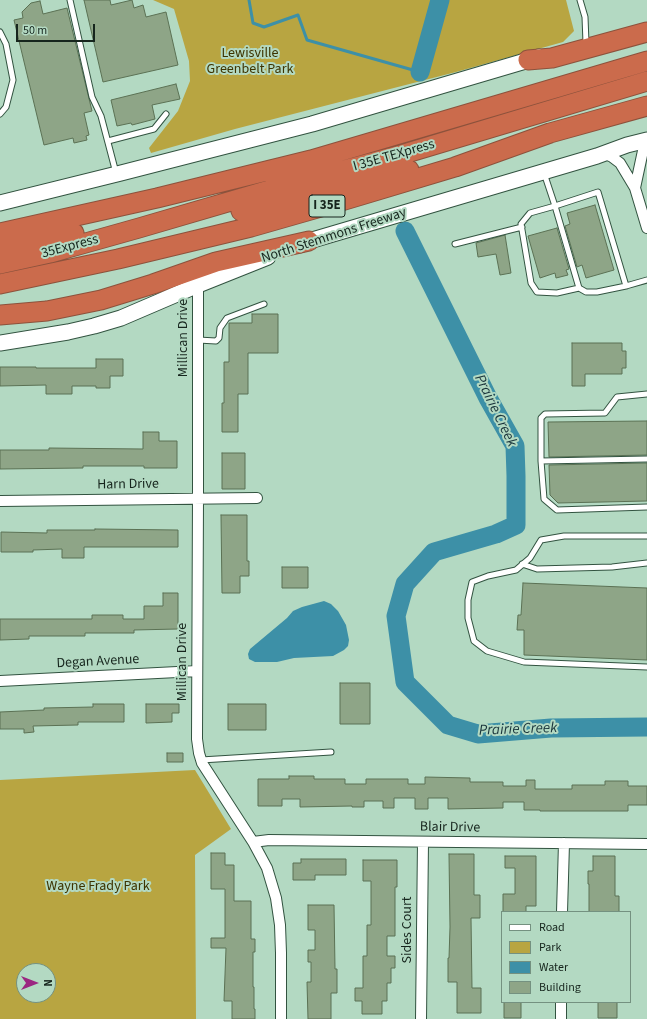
<!DOCTYPE html>
<html>
<head>
<meta charset="utf-8">
<style>
  body { margin:0 }
  #map { position:relative; width:647px; height:1019px; overflow:hidden; background:#b3d9c2; font-family:"Source Sans 3",sans-serif }
  canvas { display:block }
  .legend { position:absolute; left:501px; top:911px; width:130px; height:92px; box-sizing:border-box; background:#b3d9c2; border:1px solid #749180; margin:0; padding:5px 7px; list-style:none; font-size:12px; color:#16251d }
  .legend li { display:flex; align-items:center; gap:8px; height:20px }
  .legend b { width:20px; border:1px solid #749180 }
  .north { position:absolute; left:16px; top:963px; width:40px; height:40px; box-sizing:border-box; background:#b3d9c2; border:1px solid #749180; border-radius:50%; rotate:90deg; font-size:11px; font-weight:700; line-height:16px; text-align:center; color:#16251d }
  .north::after { content:''; display:block; margin:auto; width:14px; height:18px; background:#9b2681; clip-path:polygon(50% 0,100% 100%,50% 72%,0 100%) }
  .scale { position:absolute; left:16px; top:24px; width:79px; height:18px; box-sizing:border-box; border:2px solid #16251d; border-top:0; padding-left:5px; font-size:12px; line-height:14px; white-space:nowrap; color:#16251d; -webkit-text-stroke:3px #b3d9c2; paint-order:stroke }
</style>
</head>
<body>
<div id="map">
<canvas width="647" height="1019"></canvas>
<ul class="legend">
<li><b style="height:5px;background:#fff"></b>Road</li>
<li><b style="height:11px;background:#b8a541"></b>Park</li>
<li><b style="height:11px;background:#3d90a7"></b>Water</li>
<li><b style="height:11px;background:#8ea587"></b>Building</li>
</ul>
<div class="north">N</div>
<div class="scale">50 m</div>
</div>
<script>
const ctx = document.querySelector('canvas').getContext('2d');
ctx.lineJoin = 'round';
function paint(path, color) {
  ctx.fillStyle = color;
  ctx.fill(path, 'evenodd');
}
function shape(rows) {
  const path = new Path2D();
  for (const r of rows) {
    path.moveTo(r[0], r[1]);
    for (let i = 2; i < r.length; i += 2) path.lineTo(r[i], r[i + 1]);
  }
  return path;
}
function stroke(path, color, width, dash) {
  ctx.strokeStyle = color;
  ctx.lineWidth = width;
  ctx.lineCap = dash ? 'butt' : 'round';
  ctx.setLineDash(dash || []);
  ctx.stroke(path);
}
function label(font, color, halo, rows, align = 'center') {
  ctx.font = font + ' "Source Sans 3",sans-serif';
  ctx.lineWidth = 4;
  ctx.setLineDash([]);
  ctx.textBaseline = 'middle';
  ctx.strokeStyle = halo;
  ctx.fillStyle = color;
  for (const [text, x, y, turn = 0] of rows) {
    ctx.save();
    ctx.translate(x, y);
    ctx.rotate((+turn || 0) * Math.PI / 180);
    ctx.textAlign = isNaN(turn) ? turn : align;
    if (halo) ctx.strokeText(text, 0, 0);
    ctx.fillText(text, 0, 0);
    ctx.restore();
  }
}
const green = shape([
  [153,0,566,0,574,31,563,42,456,72,235,129,151,153,149,148,178,111,190,81,189,61,174,9],
  [195,770,231,829,195,855,196,1019,0,1019,0,780],
  [24,971,48,971,48,995,24,995]
]);
const water = shape([
  [324,601,331,604,338,611,346,625,349,640,348,646,344,650,333,656,294,658,277,662,255,662,249,659,248,654,250,649,287,618,293,611,302,607]
]);
const stream = shape([
  [249,0,253,23,264,27,298,15,307,40,420,72]
]);
const river = shape([
  [420,72,440,0],
  [405,231,488,398,515,446,516,476,516,525,496,534,434,552,405,584,396,616,405,682,448,725,478,734,551,728,647,727]
]);
const building = shape([
  [84,0,110,0,111,5,132,0,134,8,143,5,146,17,166,12,178,65,103,82,84,0],
  [40,1,43,14,67,8,92,111,84,113,89,135,86,136,87,140,74,143,73,138,44,145,14,20,23,18,22,12,31,3,40,1],
  [176,84,180,99,152,105,155,119,132,125,131,123,117,126,111,100,176,84],
  [595,205,614,270,586,278,582,265,577,267,565,226,570,224,567,213,595,205],
  [557,228,569,269,566,270,568,275,556,278,555,273,540,278,528,236,557,228],
  [505,235,511,273,500,275,496,254,478,257,476,243,505,235],
  [252,314,278,314,278,353,248,353,248,394,238,394,238,432,222,432,222,403,224,403,224,362,229,362,229,323,252,323,252,314],
  [572,343,622,343,622,351,626,351,626,368,622,368,622,374,585,374,585,386,572,386,572,343],
  [96,359,123,359,123,376,110,376,110,388,96,388,96,386,72,386,72,394,46,394,46,385,0,386,0,367,36,367,36,368,96,368,96,359],
  [647,421,647,455,549,457,548,422,647,421],
  [143,432,159,432,159,441,177,441,177,468,144,468,144,466,83,466,83,468,0,469,0,450,49,450,49,448,143,449,143,432],
  [222,453,245,453,245,489,222,489,222,453],
  [647,463,647,501,558,503,550,495,549,465,647,463],
  [221,515,247,515,247,561,249,561,249,576,240,576,240,593,222,593,221,515],
  [95,529,178,530,178,547,84,547,84,558,62,558,62,549,33,550,33,552,1,552,1,532,47,533,47,530,95,530,95,529],
  [282,567,308,567,308,588,282,588,282,567],
  [523,583,647,588,647,660,524,655,524,630,517,630,518,615,521,615,523,583],
  [163,593,178,593,178,629,134,630,134,633,85,633,85,636,29,636,29,639,0,640,0,619,92,619,92,615,123,615,123,619,144,619,144,606,163,606,163,593],
  [340,683,370,683,370,724,340,724,340,683],
  [93,704,124,704,124,722,78,722,78,725,33,726,34,732,24,733,24,729,0,729,0,712,44,710,44,708,93,707,93,704],
  [146,704,179,704,179,713,172,713,172,722,146,723,146,704],
  [228,704,266,704,266,730,228,730,228,704],
  [167,753,183,753,183,762,167,762,167,753],
  [289,776,314,776,314,779,345,779,345,784,366,784,366,779,408,779,408,784,425,784,425,777,470,778,470,782,503,782,503,786,526,786,526,780,535,780,535,789,572,789,572,785,605,785,605,781,628,781,628,786,647,786,647,805,628,805,628,811,540,811,540,810,524,810,524,802,503,802,503,808,448,809,448,798,428,798,428,809,415,809,415,798,394,798,394,808,383,808,383,801,364,801,364,807,352,807,352,806,300,807,300,799,282,799,282,806,258,806,258,779,289,779,289,776],
  [211,853,225,853,225,865,234,865,234,901,251,901,251,939,255,939,255,952,253,952,253,987,254,987,254,1009,255,1009,255,1019,232,1019,232,1001,224,1001,226,948,211,948,211,938,225,938,225,889,211,889,211,853],
  [449,854,474,854,474,895,480,895,480,918,471,918,472,988,481,988,481,1013,457,1013,457,982,448,982,448,958,449,958,450,927,449,854],
  [505,856,536,856,536,906,526,906,526,912,503,912,503,894,515,894,515,868,505,868,505,856],
  [593,856,615,856,615,896,619,896,619,912,589,912,589,884,588,884,588,871,593,871,593,856],
  [301,859,346,859,346,875,315,875,315,880,293,880,293,863,301,863,301,859],
  [363,860,397,860,397,887,395,887,395,936,387,936,387,956,395,956,395,968,391,968,391,983,387,983,387,1001,382,1001,382,1014,362,1014,362,1001,355,1001,355,988,363,988,363,956,367,956,367,925,371,925,371,881,363,881,363,860],
  [308,905,334,905,335,969,337,969,337,993,331,993,331,1019,308,1019,307,982,311,982,311,962,308,962,308,950,315,950,315,930,308,930,308,905],
  [504,1002,521,1002,521,1018,504,1018,504,1002],
  [598,1002,617,1002,617,1018,598,1018,598,1002]
]);
const service = shape([
  [70,0,92,97,101,116,116,173],
  [580,0,585,17,586,43],
  [0,32,6,44,13,80,6,107,0,114],
  [108,141,154,129,166,114],
  [544,173,555,206,598,192,626,286,647,280],
  [455,244,522,227],
  [579,288,557,293,537,292,531,283,521,224,530,213,555,206,579,288,586,292,597,292,626,286],
  [198,340,216,341,219,338,220,328,227,318,264,304],
  [647,394,617,397,605,413,545,414,541,418,541,461,544,499,557,510,647,507],
  [541,461,647,459],
  [647,536,564,536,541,540,530,558,516,570,488,576,472,582,468,600,468,618,474,641,487,651,524,662,647,667],
  [522,564,537,569,612,567,647,563],
  [201,760,331,752]
]);
const minor = shape([
  [604,153,612,157,620,163,635,188,647,228],
  [635,188,644,146,647,142],
  [198,285,198,498,197,739,199,753,202,763,253,842,267,868,276,898,280,925,281,953,281,1019],
  [0,501,257,498],
  [0,681,197,671],
  [253,842,269,840,647,844],
  [562,912,564,843],
  [421,1019,423,842],
  [561,1019,561,1002]
]);
const secondary = shape([
  [0,203,121,173,312,124,539,57],
  [300,245,309,241,597,156,627,145,647,140],
  [0,343,68,332,94,326,121,318,198,285,268,257]
]);
const motorway = shape([
  [528,60,552,58,647,32],
  [241,211,401,170,409,170],
  [0,233,157,198,311,160,647,61],
  [0,251,74,233],
  [0,264,50,253,139,228,269,190,397,156,647,81],
  [0,284,118,259,251,227,328,205,455,167,550,133,647,106],
  [0,315,47,311,101,300,153,284,216,262,309,241]
]);
const shields = [
  [327,206,36]
];
const shieldNames = [
  ["I 35E",327,206]
];
const parkNames = [
  ["Lewisville",250,54],
  ["Greenbelt Park",250,70],
  ["Wayne Frady Park",98,887]
];
const streetNames = [
  ["I 35E TEXpress",394,156,-16],
  ["North Stemmons Freeway",334,236,-18],
  ["35Express",70,247,-15],
  ["Millican Drive",184,338,-90],
  ["Harn Drive",128,485,-1],
  ["Degan Avenue",98,662,-3],
  ["Millican Drive",183,662,-90],
  ["Blair Drive",450,828,1],
  ["Sides Court",408,930,-90]
];
const waterNames = [
  ["Prairie Creek",495,411,64],
  ["Prairie Creek",518,730,-2]
];
paint(green, '#b8a541');
paint(water, '#3d90a7');
stroke(stream, '#3d90a7', 3);
stroke(river, '#3d90a7', 19);
paint(building, '#8ea587');
stroke(building, '#5b7154', 1);
stroke(service, '#325340', 7);
stroke(minor, '#325340', 12);
stroke(secondary, '#325340', 17);
stroke(motorway, '#8c523c', 21);
stroke(service, '#fff', 5);
stroke(minor, '#fff', 10);
stroke(secondary, '#fff', 15);
stroke(motorway, '#cb6b4c', 19);
for (const [x, y, w] of shields) {
  const box = new Path2D();
  box.roundRect(x - w / 2, y - 11, w, 22, 3);
  ctx.fillStyle = '#b3d9c2';
  ctx.fill(box);
  stroke(box, '#16251d', 1);
}
label('bold 13px', '#16251d', null, shieldNames);
label('14px', '#3d3300', '#b3d9c2', parkNames);
label('14px', '#16251d', '#b3d9c2', streetNames);
label('italic 15px', '#19333a', '#b3d9c2', waterNames);
</script>
</body>
</html>
